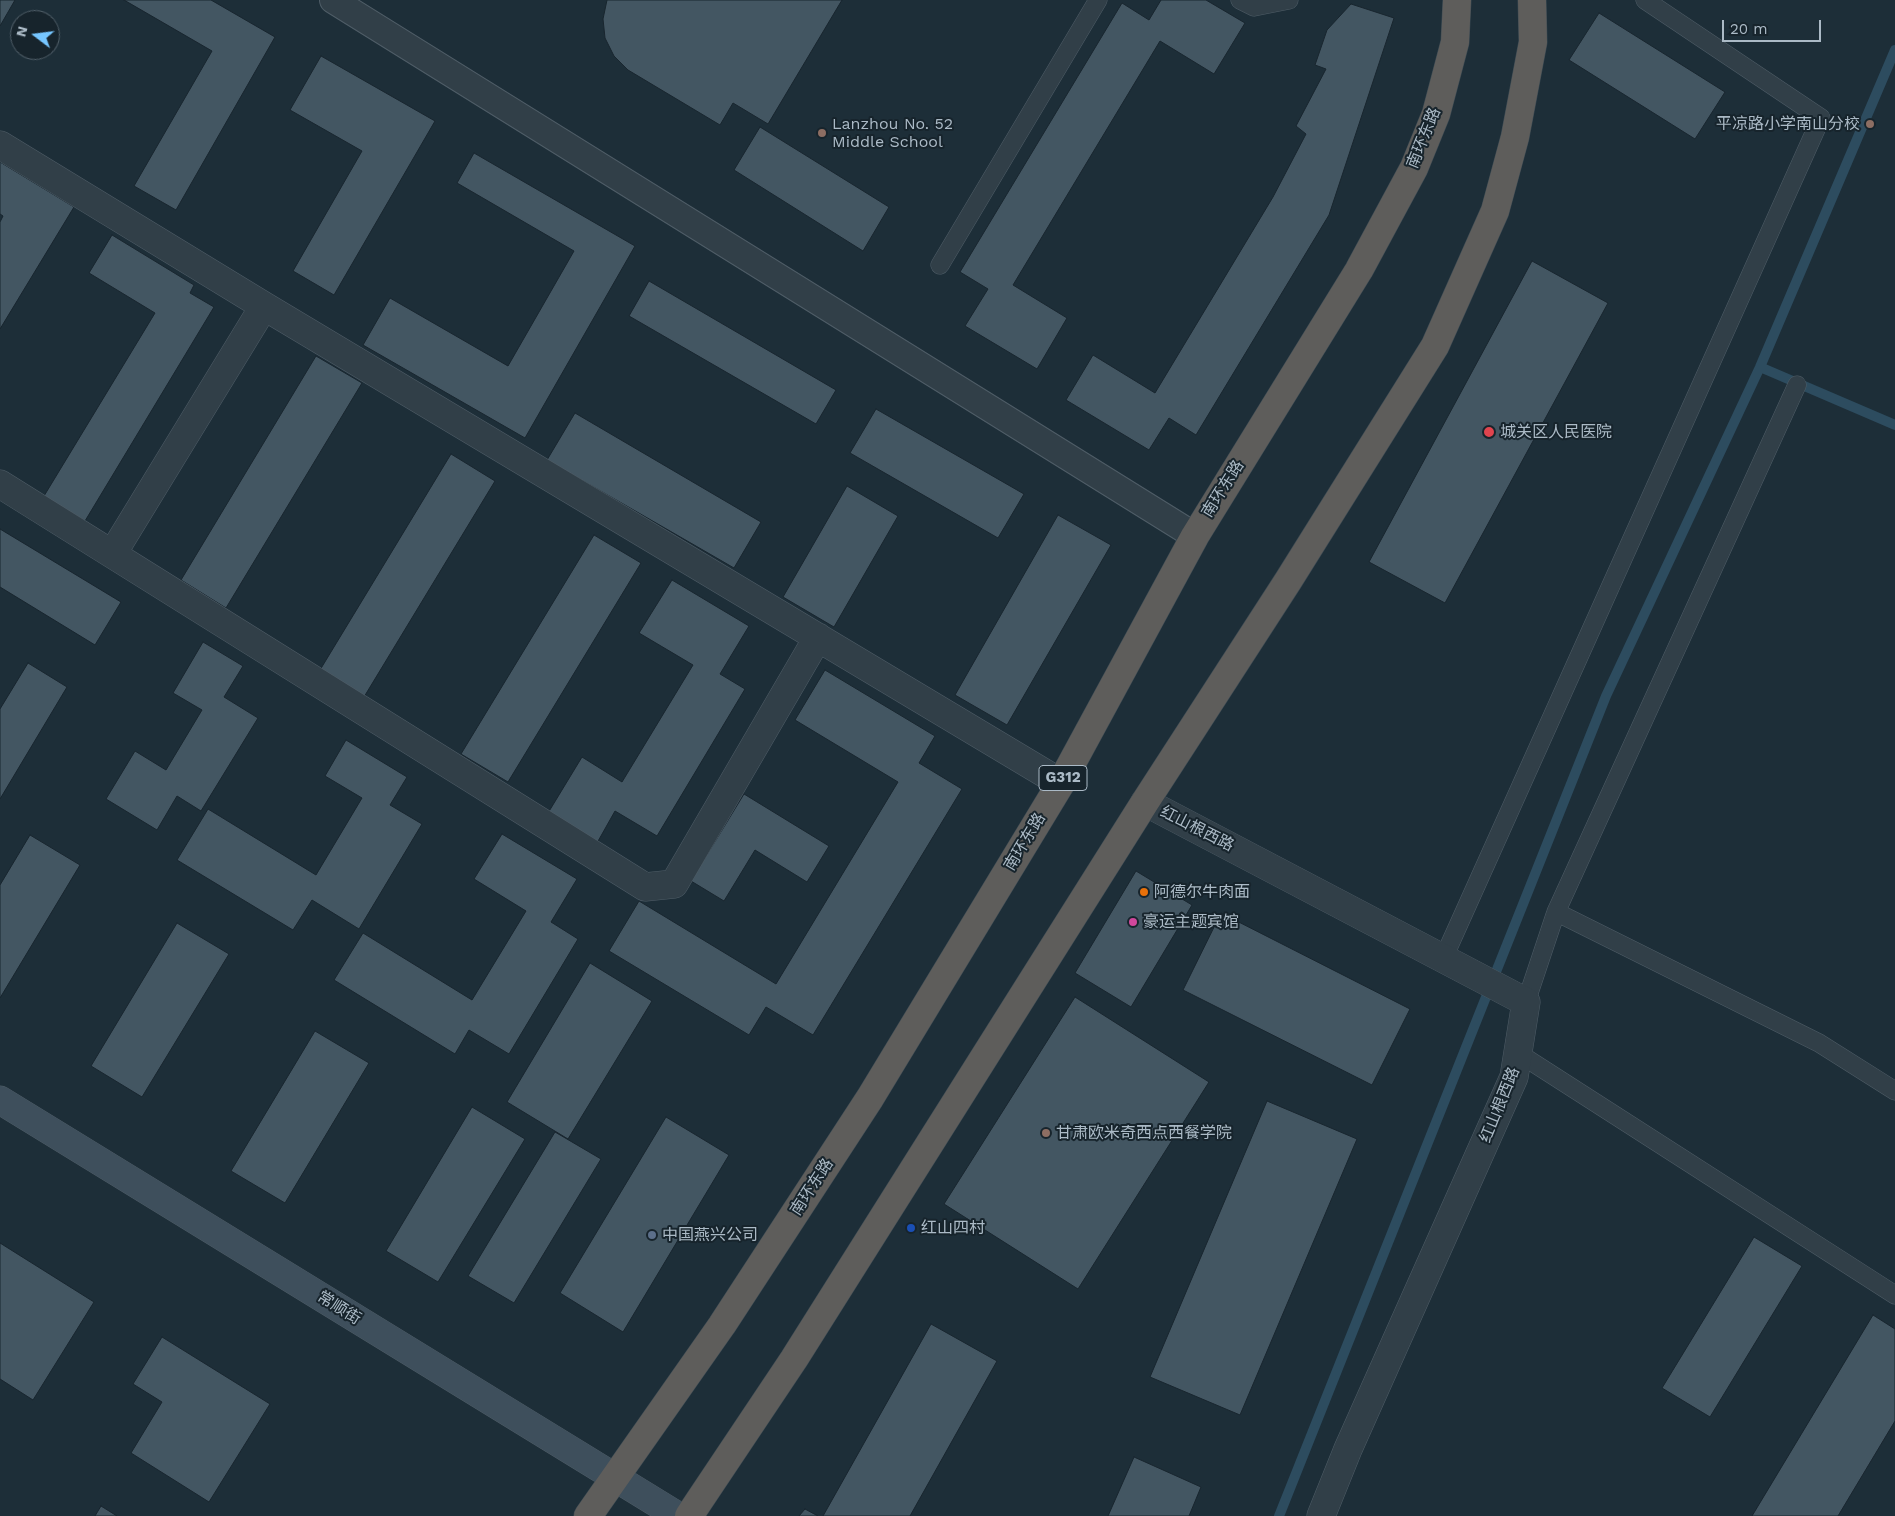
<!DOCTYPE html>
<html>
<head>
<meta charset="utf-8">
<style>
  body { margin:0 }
  #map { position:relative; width:1895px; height:1516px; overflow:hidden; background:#1d2e38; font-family:"Work Sans",sans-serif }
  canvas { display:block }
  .north { position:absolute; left:10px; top:10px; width:50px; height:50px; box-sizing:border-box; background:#17242c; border:1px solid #52606a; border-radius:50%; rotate:285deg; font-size:14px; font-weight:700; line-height:20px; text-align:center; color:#abbac6 }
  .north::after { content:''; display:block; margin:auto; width:18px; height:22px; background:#76c6ff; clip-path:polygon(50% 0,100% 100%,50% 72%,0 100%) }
  .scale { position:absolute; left:1722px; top:20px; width:99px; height:22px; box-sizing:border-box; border:2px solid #abbac6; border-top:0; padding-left:6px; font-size:15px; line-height:18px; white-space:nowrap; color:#abbac6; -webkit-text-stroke:4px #17242c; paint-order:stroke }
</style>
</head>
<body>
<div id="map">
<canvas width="1895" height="1516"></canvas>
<div class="north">N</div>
<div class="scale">20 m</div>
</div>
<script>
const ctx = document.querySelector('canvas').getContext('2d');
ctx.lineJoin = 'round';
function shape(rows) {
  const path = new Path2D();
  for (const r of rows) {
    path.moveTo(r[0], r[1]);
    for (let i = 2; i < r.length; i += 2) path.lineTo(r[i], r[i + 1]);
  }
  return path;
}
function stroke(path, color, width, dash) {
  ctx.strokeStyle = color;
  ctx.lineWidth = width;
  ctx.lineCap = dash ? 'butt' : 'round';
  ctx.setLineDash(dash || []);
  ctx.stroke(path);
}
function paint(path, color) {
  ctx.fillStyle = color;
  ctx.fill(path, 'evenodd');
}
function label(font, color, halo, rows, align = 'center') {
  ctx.font = font + ' "Work Sans","Noto Sans SC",sans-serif';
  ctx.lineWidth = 4;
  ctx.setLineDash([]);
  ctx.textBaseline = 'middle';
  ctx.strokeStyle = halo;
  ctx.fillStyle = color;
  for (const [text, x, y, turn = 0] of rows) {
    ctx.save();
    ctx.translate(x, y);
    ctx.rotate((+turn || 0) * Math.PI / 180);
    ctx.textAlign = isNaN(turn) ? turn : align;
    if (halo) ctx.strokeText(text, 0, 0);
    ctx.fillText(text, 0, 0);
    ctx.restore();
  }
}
const stream = shape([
  [1760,367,1895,425],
  [1279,1516,1606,696,1760,367,1895,50]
]);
const building = shape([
  [0,0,15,0,0,26,0,0],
  [124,0,211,0,275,37,176,210,134,186,212,51,124,0],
  [842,0,768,124,733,103,720,125,628,70,614,56,605,38,603,19,607,0,842,0],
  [1161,0,1206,0,1245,23,1214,74,1160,41,1013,285,1067,318,1037,369,965,326,988,289,960,272,1122,3,1149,20,1161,0],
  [1351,4,1394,18,1329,215,1196,435,1169,418,1149,450,1066,400,1093,355,1155,393,1273,197,1306,134,1296,126,1326,69,1315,65,1327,30,1351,4],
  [1599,13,1725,92,1695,139,1569,60,1599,13],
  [321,56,435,121,334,295,293,271,362,151,290,110,321,56],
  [760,127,889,207,863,251,734,170,760,127],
  [474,153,635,246,525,438,363,345,390,298,508,366,574,251,457,183,474,153],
  [0,162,74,207,0,329,0,222,3,216,0,214,0,162],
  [112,235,194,285,190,293,214,307,85,521,44,496,155,313,89,273,112,235],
  [1532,261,1608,303,1445,603,1369,562,1532,261],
  [649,281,836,390,816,424,629,316,649,281],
  [316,356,362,383,226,608,181,580,316,356],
  [876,409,1024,494,998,538,850,453,876,409],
  [575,413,761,522,734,568,547,460,575,413],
  [451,454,495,481,364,697,320,670,451,454],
  [847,486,898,516,834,627,783,597,847,486],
  [1058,515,1111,545,1007,725,955,695,1058,515],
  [0,529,121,602,95,645,0,587,0,529],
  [594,535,641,563,508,782,461,754,594,535],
  [672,580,749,626,720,674,745,689,657,836,615,811,597,843,548,813,582,757,622,782,693,665,639,633,672,580],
  [203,642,243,666,224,697,258,718,201,811,177,796,157,830,106,799,135,751,166,770,202,710,173,693,203,642],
  [28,663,67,687,0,799,0,709,28,663],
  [825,670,935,736,919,763,962,789,813,1035,766,1007,749,1035,609,951,639,901,776,984,898,782,795,720,825,670],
  [346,740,407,777,390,805,422,824,359,929,312,900,293,930,177,860,208,809,316,875,362,798,325,776,346,740],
  [744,794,829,846,807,882,755,850,724,901,691,881,744,794],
  [502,834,577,879,551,922,578,939,509,1054,469,1030,455,1054,334,980,363,933,472,1000,526,911,474,879,502,834],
  [30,835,80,865,0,998,0,885,30,835],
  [1136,871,1192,905,1131,1007,1075,973,1136,871],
  [1221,913,1410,1009,1372,1085,1183,990,1221,913],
  [177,923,229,954,142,1097,91,1066,177,923],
  [590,963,652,1001,568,1139,507,1102,590,963],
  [1075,997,1209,1082,1078,1289,944,1204,1075,997],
  [315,1031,369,1063,285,1203,231,1171,315,1031],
  [1267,1101,1357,1139,1240,1415,1150,1377,1267,1101],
  [472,1107,525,1139,438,1282,386,1251,472,1107],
  [666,1117,729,1155,623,1332,560,1293,666,1117],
  [555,1132,601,1159,514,1303,468,1276,555,1132],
  [1754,1237,1802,1266,1710,1417,1662,1388,1754,1237],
  [0,1243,94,1302,33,1400,0,1379,0,1243],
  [1873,1315,1895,1329,1895,1421,1838,1516,1752,1516,1873,1315],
  [931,1324,997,1361,910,1516,823,1516,931,1324],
  [162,1337,270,1404,209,1502,131,1453,162,1402,133,1384,162,1337],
  [1134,1457,1201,1487,1189,1516,1108,1516,1134,1457],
  [101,1506,117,1516,95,1516,101,1506],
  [805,1509,818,1516,799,1516,805,1509]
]);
const service = shape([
  [1240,0,1254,7,1289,0],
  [940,265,1098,0],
  [1556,912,1819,1043,1895,1091],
  [1444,957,1821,118,1645,0],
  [1526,1002,1556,912,1797,385],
  [1518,1053,1895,1295]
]);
const pedestrian = shape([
  [333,0,1195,536]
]);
const minor = shape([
  [0,145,264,306,1061,783],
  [0,484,645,887,674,884,818,637],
  [113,553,264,306],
  [1145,802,1526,1002,1514,1077,1348,1449,1321,1516]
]);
const secondary = shape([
  [0,1100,678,1516]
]);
const trunk = shape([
  [588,1516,722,1325,870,1098,1061,783,1195,536,1359,270,1414,168,1436,114,1455,42,1457,0],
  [689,1516,794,1359,1145,802,1288,581,1435,346,1495,211,1515,137,1533,42,1532,0]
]);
const markers = [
  [1870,124,5,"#8d6e63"],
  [822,133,5,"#8d6e63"],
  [1489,432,6,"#e0444e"],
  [1144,892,5,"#e8710a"],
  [1133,922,5,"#d1479c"],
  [1046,1133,5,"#8d6e63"],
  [911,1228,5,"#1a4fb4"],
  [652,1235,5,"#5c6f8a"]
];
const shields = [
  [1063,778,48]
];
const shieldNames = [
  ["G312",1063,778]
];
const poiNames = [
  ["Lanzhou No. 52",832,124],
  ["Middle School",832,142],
  ["平凉路小学南山分校",1860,124,"right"],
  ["城关区人民医院",1500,432],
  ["阿德尔牛肉面",1154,892],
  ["豪运主题宾馆",1143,922],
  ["甘肃欧米奇西点西餐学院",1056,1133],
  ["红山四村",921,1228],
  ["中国燕兴公司",662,1235]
];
const streetNames = [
  ["南环东路",1424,138,-68],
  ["南环东路",1223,489,-58],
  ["红山根西路",1197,829,27],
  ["南环东路",1025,842,-59],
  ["红山根西路",1500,1105,-68],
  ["南环东路",812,1187,-57],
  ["常顺街",339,1308,32]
];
stroke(stream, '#2d4c5f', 10);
paint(building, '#435662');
stroke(building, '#19262f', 1);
stroke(service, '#4f5d67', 19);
stroke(pedestrian, '#4f5d67', 28);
stroke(minor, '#4f5d67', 29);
stroke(secondary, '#4f5d67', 29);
stroke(trunk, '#3c4a53', 29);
stroke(service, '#313f48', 18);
stroke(pedestrian, '#313f48', 26);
stroke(minor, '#313f48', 28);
stroke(secondary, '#3e4f5c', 28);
stroke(trunk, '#5e5d5b', 28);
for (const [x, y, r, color] of markers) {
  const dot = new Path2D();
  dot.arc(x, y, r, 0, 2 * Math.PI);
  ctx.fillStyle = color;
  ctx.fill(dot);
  stroke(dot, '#17242c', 2);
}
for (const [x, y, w] of shields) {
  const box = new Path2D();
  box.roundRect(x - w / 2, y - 12.5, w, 25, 4);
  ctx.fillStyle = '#17242c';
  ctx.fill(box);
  stroke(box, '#abbac6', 1);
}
label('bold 15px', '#abbac6', null, shieldNames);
label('16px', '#abbac6', '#17242c', poiNames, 'left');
label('16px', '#abbac6', '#17242c', streetNames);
</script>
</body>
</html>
